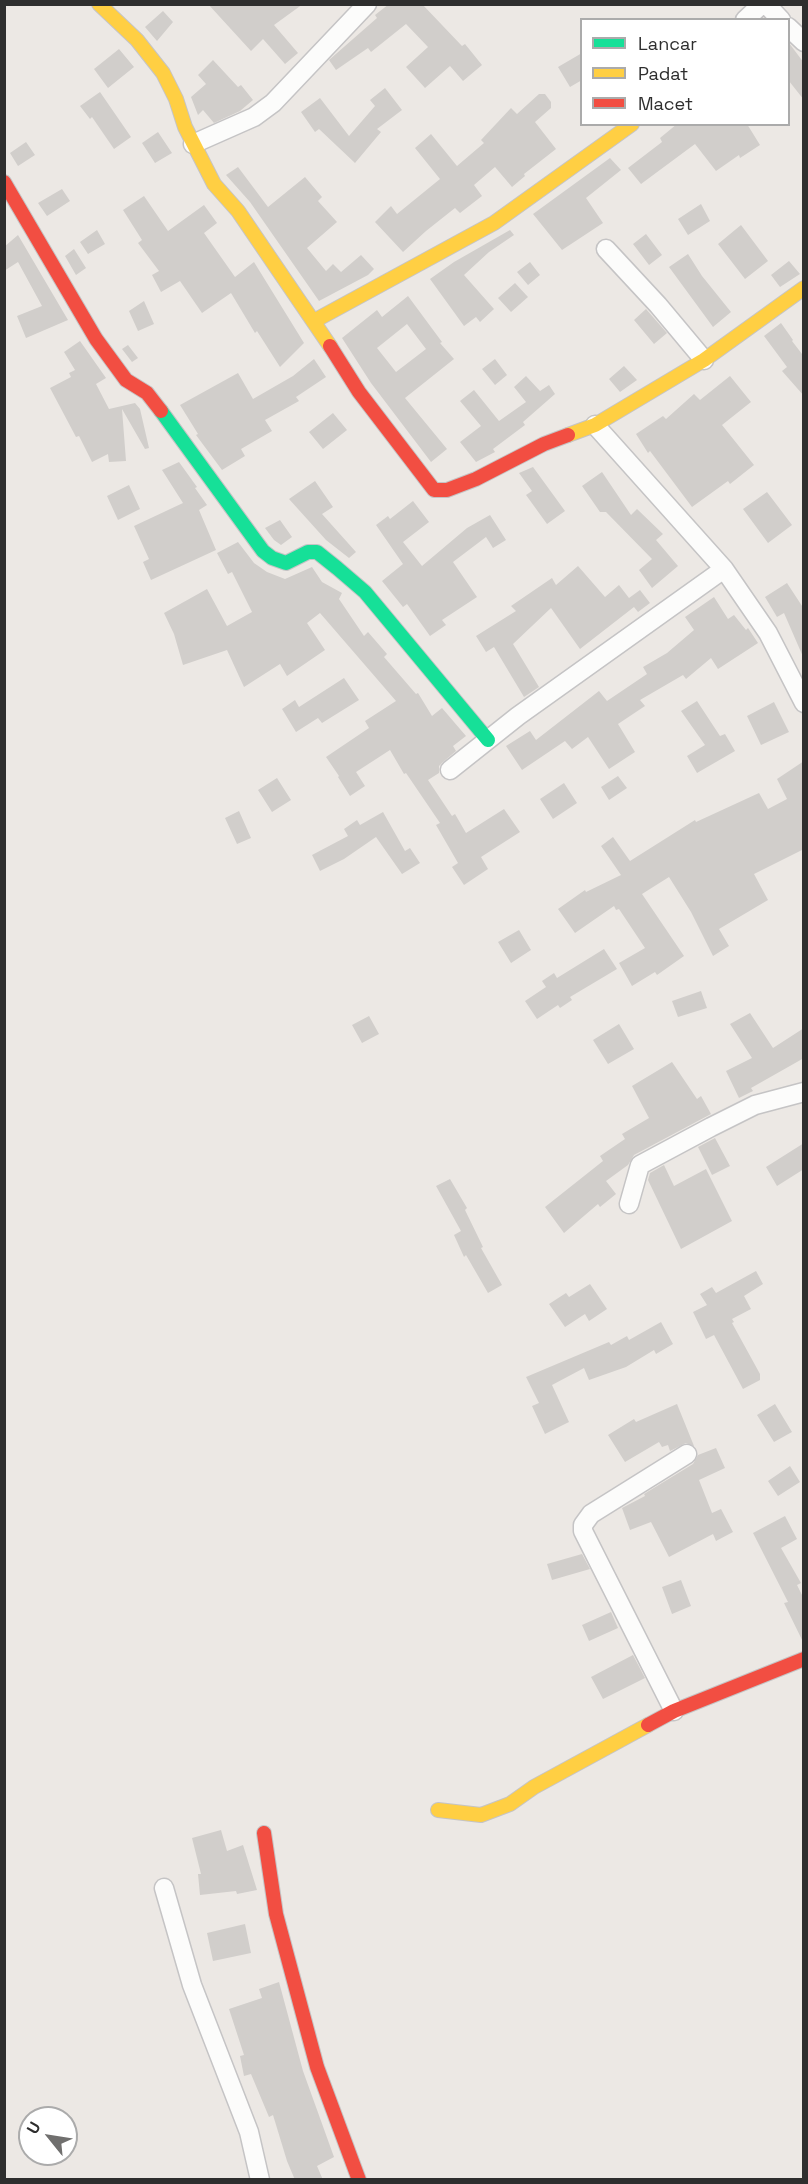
<!DOCTYPE html>
<html>
<head>
<meta charset="utf-8">
<style>
  body { margin:0 }
  #map { position:relative; width:808px; height:2184px; overflow:hidden; background:#ece8e4; font-family:"Space Grotesk",sans-serif }
  canvas { display:block }
  .frame { position:absolute; inset:0; border:6px solid #2e2e2e; pointer-events:none }
  .legend { position:absolute; left:580px; top:18px; width:210px; height:108px; box-sizing:border-box; background:#fff; border:2px solid #ababab; margin:0; padding:8px 10px; list-style:none; font-size:18px; color:#2e2e2e }
  .legend li { display:flex; align-items:center; gap:12px; height:30px }
  .legend b { width:30px; border:2px solid #ababab }
  .north { position:absolute; left:18px; top:2106px; width:60px; height:60px; box-sizing:border-box; background:#fff; border:2px solid #ababab; border-radius:50%; rotate:300deg; font-size:16px; font-weight:700; line-height:24px; text-align:center; color:#2e2e2e }
  .north::after { content:''; display:block; margin:auto; width:21px; height:27px; background:#706f6e; clip-path:polygon(50% 0,100% 100%,50% 72%,0 100%) }
</style>
</head>
<body>
<div id="map">
<canvas width="808" height="2184"></canvas>
<div class="frame"></div>
<ul class="legend">
<li><b style="height:8px;background:#16e098"></b>Lancar</li>
<li><b style="height:8px;background:#ffcf43"></b>Padat</li>
<li><b style="height:8px;background:#f24e42"></b>Macet</li>
</ul>
<div class="north">U</div>
</div>
<script>
const ctx = document.querySelector('canvas').getContext('2d');
ctx.lineJoin = 'round';
function paint(path, color) {
  ctx.fillStyle = color;
  ctx.fill(path, 'evenodd');
}
function shape(rows) {
  const path = new Path2D();
  for (const r of rows) {
    path.moveTo(r[0], r[1]);
    for (let i = 2; i < r.length; i += 2) path.lineTo(r[i], r[i + 1]);
  }
  return path;
}
function stroke(path, color, width, dash) {
  ctx.strokeStyle = color;
  ctx.lineWidth = width;
  ctx.lineCap = dash ? 'butt' : 'round';
  ctx.setLineDash(dash || []);
  ctx.stroke(path);
}
const building = shape([
  [208,4,303,4,274,25,298,53,285,64,263,39,251,51],
  [389,4,422,4,462,46,465,44,482,65,463,81,450,66,425,88,406,67,428,47,406,24,371,52,368,48,336,70,329,60,377,18,375,15],
  [163,11,173,22,157,41,145,27],
  [789,43,804,63,804,100,789,81],
  [119,49,134,67,108,88,94,69],
  [582,53,582,80,570,87,558,67],
  [213,60,238,87,241,85,253,100,240,111,214,123,203,110,198,115,191,97,206,84,198,75],
  [385,88,402,110,377,129,381,132,355,163,319,129,315,132,301,112,320,98,349,136,375,106,370,100],
  [100,92,131,137,114,149,92,117,90,119,80,106],
  [539,94,545,94,551,102,551,108,535,122,556,149,524,174,525,176,512,187,495,167,474,185,482,196,460,213,455,208,426,231,403,252,375,222,391,206,397,214,440,179,415,148,431,134,457,166,484,143,481,140,511,108,517,114],
  [677,124,747,124,760,145,740,158,739,155,716,171,695,144,641,184,628,168,662,142,660,138],
  [158,132,172,153,155,163,142,143],
  [26,142,35,155,18,166,10,153],
  [610,158,621,170,586,198,603,223,562,250,533,214],
  [238,167,268,207,305,177,322,197,318,201,337,222,307,248,326,271,333,264,341,272,361,255,374,269,368,275,319,301,250,202,226,175],
  [62,189,70,201,47,216,38,203],
  [144,196,168,231,204,205,217,223,204,233,235,277,254,262,304,343,280,367,257,331,255,333,231,293,202,313,180,281,161,292,152,275,159,271,138,243,142,240,123,210],
  [701,204,710,221,688,235,678,219],
  [741,225,768,261,745,279,718,244],
  [97,230,105,244,88,254,80,242],
  [510,230,514,235,489,252,464,275,494,309,480,322,476,317,464,326,430,279,454,262],
  [646,234,662,255,649,265,633,244],
  [18,235,68,320,26,338,17,316,42,306,18,262,4,271,4,247],
  [74,249,86,268,76,275,65,256],
  [688,254,702,276,731,312,713,327,669,267],
  [789,261,800,274,780,287,771,275],
  [530,262,540,275,528,285,517,272],
  [515,283,528,297,511,312,498,298],
  [408,296,442,342,440,343,454,359,405,398,447,449,431,462,371,383,342,338,377,310,382,317],
  [407,324,426,349,396,372,377,348],
  [144,301,154,324,138,331,129,311],
  [646,309,667,333,654,344,634,320],
  [781,323,793,340,792,341,802,354,804,352,804,396,782,371,787,367,764,336],
  [80,341,106,378,96,384,109,409,135,403,140,409,149,448,145,449,122,409,126,461,109,462,108,454,92,462,79,436,76,437,50,388,71,377,69,373,75,370,64,352],
  [128,345,138,358,132,362,122,349],
  [314,359,326,377,296,397,299,401,265,420,272,431,241,449,245,456,222,470,196,435,198,434,180,405,238,373,253,399,293,376],
  [495,359,507,375,495,385,482,369],
  [624,366,637,380,620,392,609,379],
  [526,376,540,391,549,385,555,394,523,422,525,425,493,449,495,452,476,462,460,442,481,426,460,401,474,390,499,421,526,402,514,387],
  [730,376,751,402,722,425,754,465,730,484,728,481,692,507,650,451,648,453,636,434,663,416,666,419,694,394,700,400],
  [333,413,347,430,323,449,309,432],
  [179,462,197,487,195,488,207,505,199,510,216,550,151,580,143,562,149,559,134,526,183,503,162,470],
  [533,467,565,511,547,524,526,495,532,491,519,473],
  [602,472,631,515,637,509,663,534,656,540,678,566,652,588,639,570,652,559,606,512,600,512,582,486],
  [315,481,333,507,322,514,356,552,349,558,326,540,289,499],
  [129,485,140,509,118,520,107,496],
  [767,492,792,525,768,543,743,509],
  [413,501,429,522,403,542,422,566,467,528,490,515,506,540,493,548,486,537,453,562,477,597,442,620,446,625,430,636,407,604,403,607,382,581,403,564,376,525,388,516,390,519],
  [280,520,292,537,281,545,274,540,265,528],
  [238,542,254,563,267,572,285,579,312,567,322,582,342,593,339,599,364,636,368,632,387,654,384,657,416,694,418,693,432,716,442,708,466,736,453,746,456,751,443,762,439,766,439,773,428,780,452,816,455,814,466,833,504,809,520,832,481,857,488,869,464,885,452,867,458,863,436,825,440,823,406,773,404,774,390,750,356,772,365,786,350,796,338,777,339,776,326,757,369,728,365,721,396,701,320,613,307,623,325,650,287,676,280,664,244,687,227,650,183,665,174,634,164,613,207,589,227,626,252,612,232,572,228,574,217,553],
  [578,566,605,597,619,585,629,598,640,590,650,603,638,612,634,607,580,649,551,608,513,644,539,687,524,697,494,647,486,652,476,636,516,611,511,606,552,578,556,585],
  [787,583,804,609,804,659,784,613,777,617,765,597],
  [714,597,728,619,734,615,746,630,748,628,758,643,718,669,711,658,686,679,683,675,640,700,645,706,618,724,635,752,609,769,588,737,572,749,565,741,522,770,506,746,530,731,536,740,599,691,607,701,647,674,643,667,667,653,694,630,685,617],
  [344,678,359,700,322,723,318,718,296,732,282,709,295,700,299,707],
  [697,701,720,736,725,734,735,751,697,773,687,756,705,745,681,711],
  [774,702,789,732,761,745,747,716],
  [804,761,804,849,754,874,768,900,719,929,729,946,713,956,691,912,669,877,642,894,684,956,657,975,655,972,632,986,619,963,645,948,619,909,616,910,614,906,575,933,558,909,585,890,586,892,621,875,601,846,613,837,630,861,695,820,696,822,759,793,768,809,787,799,777,779],
  [618,776,627,788,609,800,601,787],
  [277,778,291,800,272,812,258,790],
  [564,783,577,803,553,819,540,799],
  [239,811,251,838,237,844,225,818],
  [383,812,405,851,410,848,420,863,402,874,376,837,344,859,320,871,312,855,348,836,344,829,357,820,360,825],
  [519,930,531,950,511,963,498,942],
  [604,949,617,969,570,997,572,1000,560,1008,558,1005,537,1019,525,1001,546,987,542,981,554,973,557,978],
  [701,991,707,1008,678,1017,672,1001],
  [750,1013,773,1048,804,1028,804,1058,751,1088,753,1091,739,1098,726,1071,752,1058,730,1024],
  [369,1016,379,1034,362,1043,352,1025],
  [619,1024,634,1049,608,1064,593,1040],
  [672,1062,697,1099,701,1096,711,1114,634,1155,628,1165,606,1181,616,1194,600,1207,598,1204,564,1233,545,1207,603,1161,600,1156,625,1139,622,1134,649,1118,632,1086],
  [715,1138,730,1166,712,1175,698,1147],
  [804,1143,804,1169,777,1186,766,1167],
  [664,1165,674,1186,706,1169,732,1221,681,1249,648,1180,650,1173],
  [450,1179,467,1208,465,1210,483,1247,481,1248,502,1285,488,1293,466,1255,464,1257,454,1235,461,1231,436,1186],
  [756,1271,763,1284,744,1296,751,1309,732,1319,734,1322,732,1323,760,1374,760,1380,743,1389,714,1335,706,1339,693,1312,707,1305,700,1294,712,1287,716,1293],
  [590,1284,607,1309,589,1321,585,1314,565,1327,549,1304,566,1293,569,1297],
  [661,1322,673,1344,656,1354,654,1350,626,1367,589,1380,584,1368,552,1385,569,1422,545,1434,532,1406,539,1403,526,1377,609,1342,611,1345,627,1336,629,1340],
  [677,1404,694,1446,686,1443,670,1451,668,1445,662,1447,659,1442,625,1462,608,1435,634,1419,636,1422],
  [775,1404,792,1432,774,1442,757,1415],
  [716,1448,725,1468,699,1480,712,1513,721,1509,733,1532,716,1541,713,1534,669,1557,651,1522,630,1530,622,1508,645,1496,644,1494,693,1464,698,1455],
  [790,1466,800,1482,778,1496,768,1481],
  [785,1516,797,1539,781,1548,801,1583,797,1585,802,1595,804,1594,804,1644,784,1603,788,1602,753,1533],
  [582,1554,590,1569,552,1580,547,1564],
  [681,1580,691,1606,672,1614,662,1587],
  [611,1612,618,1628,589,1641,582,1625],
  [633,1655,645,1678,603,1699,591,1677],
  [221,1830,227,1851,243,1845,257,1890,237,1894,236,1891,200,1895,198,1874,201,1874,192,1838],
  [245,1924,251,1953,213,1961,207,1933],
  [279,1982,303,2071,334,2157,317,2166,323,2180,295,2180,287,2161,273,2115,269,2117,251,2074,244,2076,240,2056,244,2055,229,2009,262,1998,259,1989]
]);
const street = shape([
  [766,4,781,20],
  [745,20,762,4],
  [788,27,804,42],
  [193,144,254,117,273,103,367,4],
  [606,249,658,305,704,360],
  [595,425,724,569,768,633,804,703],
  [450,770,518,716,724,569],
  [629,1204,640,1165,711,1127,755,1105,804,1092],
  [674,1711,583,1531,583,1525,591,1514,687,1454],
  [164,1888,192,1985,249,2132,260,2180]
]);
const fast = shape([
  [161,411,263,551,272,558,286,563,308,552,317,552,337,568,365,592,488,740]
]);
const slow = shape([
  [99,4,137,40,163,73,176,99,185,127,214,184,238,211,330,346],
  [314,321,494,223,632,124],
  [568,435,595,425,704,360,804,288],
  [438,1810,481,1815,510,1804,534,1787,648,1725]
]);
const jam = shape([
  [4,182,96,339,126,380,147,393,161,411],
  [330,346,359,392,434,490,447,490,476,479,544,444,568,435],
  [648,1725,674,1711,804,1659],
  [264,1833,276,1914,317,2067,359,2180]
]);
paint(building, '#d1cecb');
stroke(street, '#c5c4c5', 21);
stroke(fast, '#c5c4c5', 16);
stroke(slow, '#c5c4c5', 16);
stroke(jam, '#c5c4c5', 16);
stroke(street, '#fcfcfb', 18);
stroke(fast, '#16e098', 14);
stroke(slow, '#ffcf43', 14);
stroke(jam, '#f24e42', 14);
</script>
</body>
</html>
